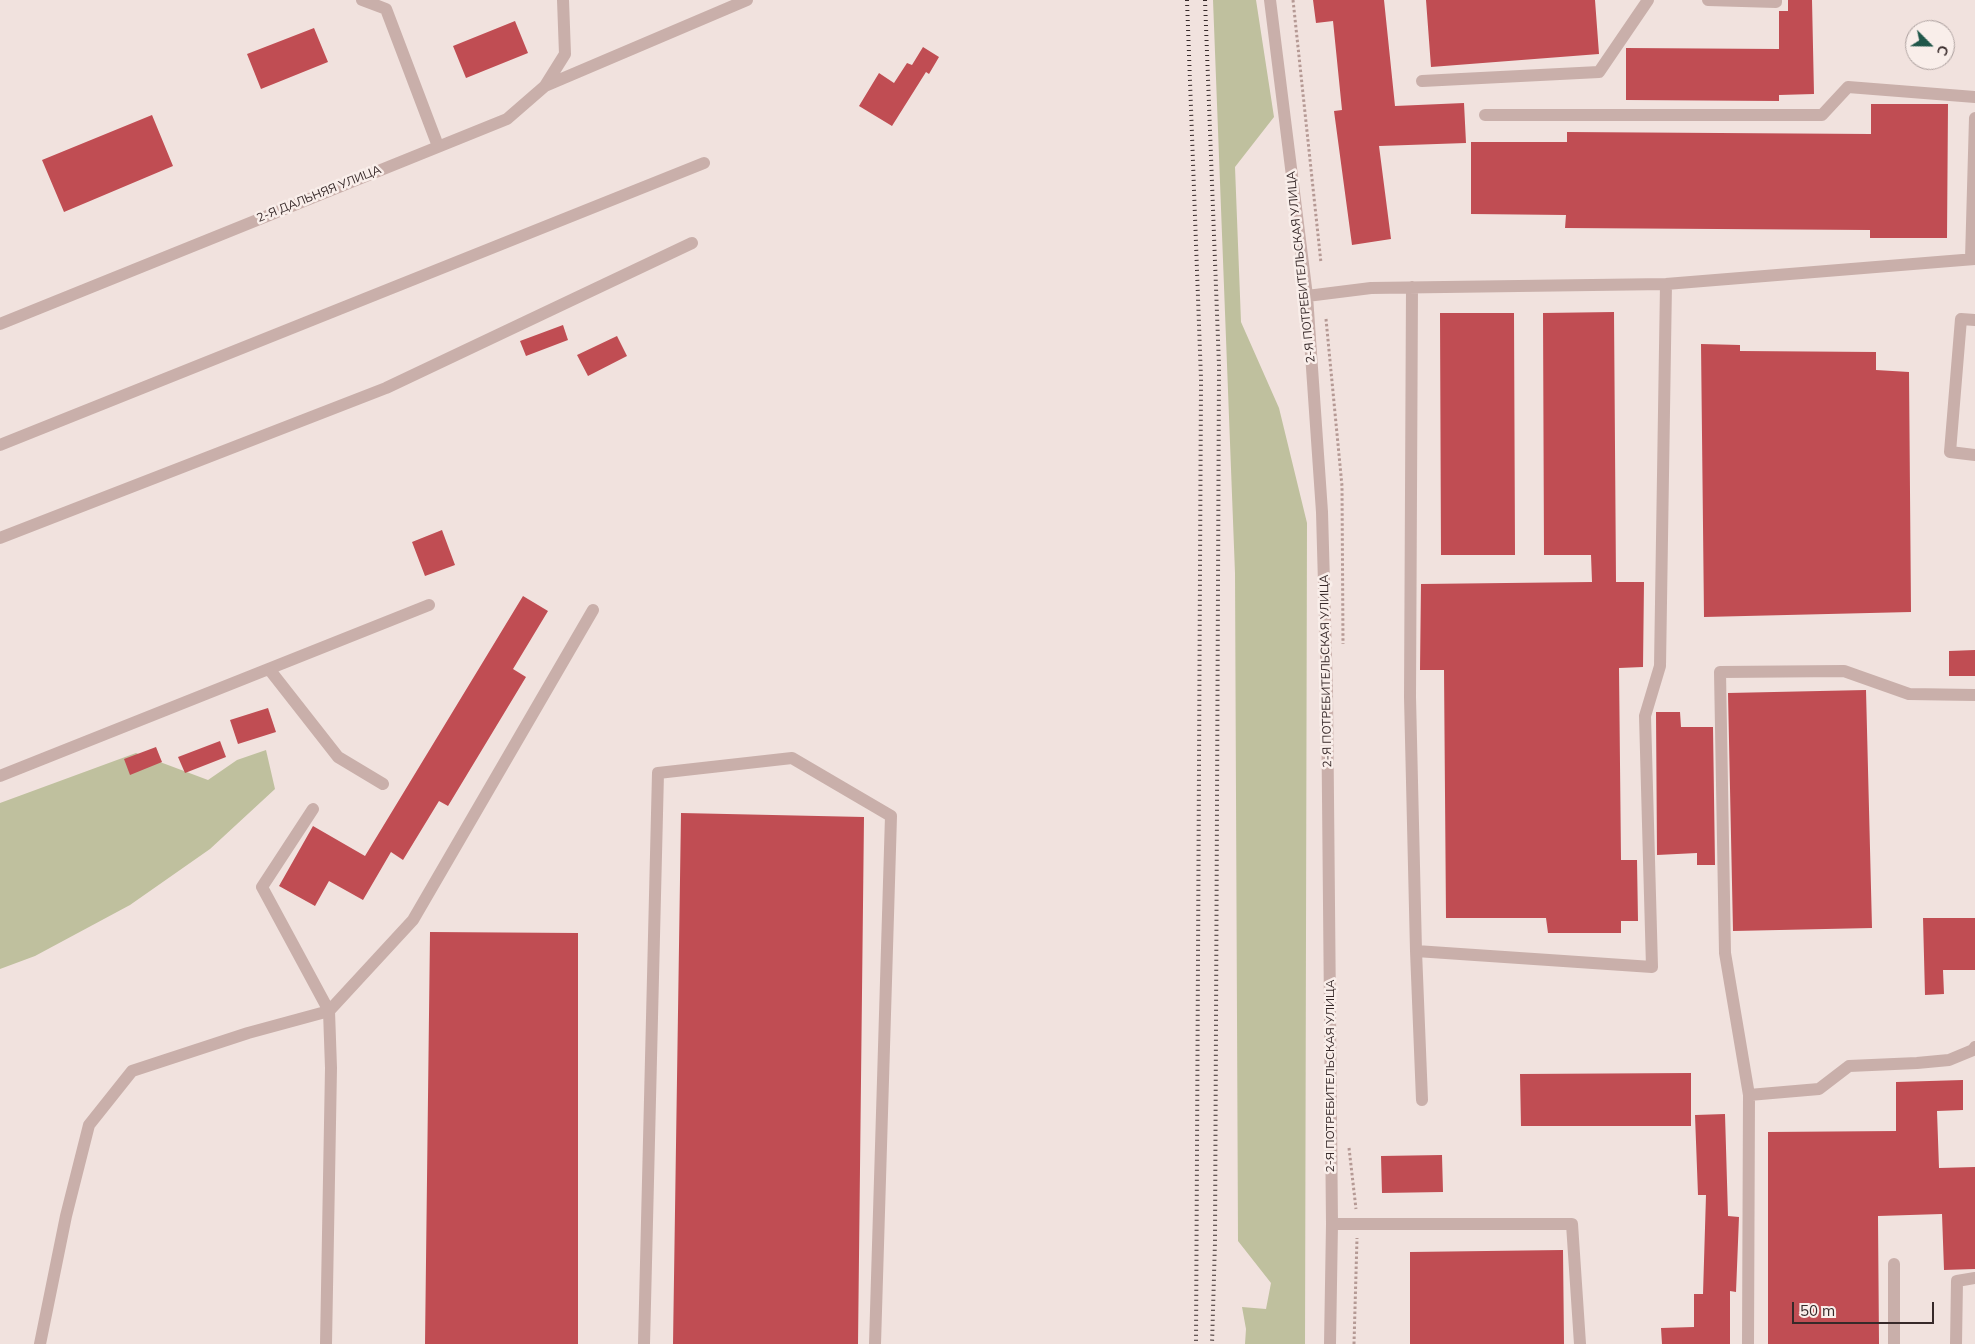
<!DOCTYPE html>
<html>
<head>
<meta charset="utf-8">
<style>
  body { margin:0 }
  #map { position:relative; width:1975px; height:1344px; overflow:hidden; background:#f1e2de; font-family:Mulish,sans-serif }
  canvas { display:block }
  .north { position:absolute; left:1905px; top:20px; width:50px; height:50px; box-sizing:border-box; background:#f9eeea; border:1px solid #ab9f9d; border-radius:50%; rotate:113deg; font-size:14px; font-weight:700; line-height:20px; text-align:center; color:#372929 }
  .north::after { content:''; display:block; margin:auto; width:18px; height:22px; background:#20574a; clip-path:polygon(50% 0,100% 100%,50% 72%,0 100%) }
  .scale { position:absolute; left:1792px; top:1302px; width:142px; height:22px; box-sizing:border-box; border:2px solid #372929; border-top:0; padding-left:6px; font-size:15px; line-height:18px; white-space:nowrap; color:#372929; -webkit-text-stroke:4px #f9eeea; paint-order:stroke }
</style>
</head>
<body>
<div id="map">
<canvas width="1975" height="1344"></canvas>
<div class="north">С</div>
<div class="scale">50 m</div>
</div>
<script>
const ctx = document.querySelector('canvas').getContext('2d');
ctx.lineJoin = 'round';
function paint(path, color) {
  ctx.fillStyle = color;
  ctx.fill(path, 'evenodd');
}
function shape(rows) {
  const path = new Path2D();
  for (const r of rows) {
    path.moveTo(r[0], r[1]);
    for (let i = 2; i < r.length; i += 2) path.lineTo(r[i], r[i + 1]);
  }
  return path;
}
function stroke(path, color, width, dash) {
  ctx.strokeStyle = color;
  ctx.lineWidth = width;
  ctx.lineCap = dash ? 'butt' : 'round';
  ctx.setLineDash(dash || []);
  ctx.stroke(path);
}
function label(font, color, halo, rows, align = 'center') {
  ctx.font = font + ' Mulish,sans-serif';
  ctx.lineWidth = 5;
  ctx.setLineDash([]);
  ctx.textBaseline = 'middle';
  ctx.strokeStyle = halo;
  ctx.fillStyle = color;
  for (const [text, x, y, turn = 0] of rows) {
    ctx.save();
    ctx.translate(x, y);
    ctx.rotate((+turn || 0) * Math.PI / 180);
    ctx.textAlign = isNaN(turn) ? turn : align;
    if (halo) ctx.strokeText(text, 0, 0);
    ctx.fillText(text, 0, 0);
    ctx.restore();
  }
}
const green = shape([
  [1213,0,1256,0,1274,117,1235,167,1241,322,1279,408,1307,523,1305,1344,1245,1344,1246,1329,1242,1307,1266,1309,1271,1283,1238,1241,1235,573],
  [266,750,275,789,210,849,130,905,35,956,0,969,0,803,136,753,208,780,237,760]
]);
const building = shape([
  [1313,0,1384,0,1395,106,1464,103,1466,143,1379,146,1391,239,1352,245,1334,111,1342,110,1333,21,1316,23],
  [1426,0,1595,0,1599,54,1431,67],
  [1788,0,1812,0,1814,94,1779,95,1779,101,1626,100,1626,48,1779,49,1779,11,1788,11],
  [515,21,528,53,466,78,453,46],
  [314,28,328,62,261,89,247,54],
  [923,47,939,57,929,74,926,72,892,126,859,106,879,73,894,83,907,63,912,65],
  [1871,104,1948,104,1947,238,1870,238,1870,230,1565,228,1566,215,1471,214,1471,142,1567,142,1567,132,1871,134],
  [152,115,173,166,64,212,42,160],
  [1614,312,1616,582,1644,582,1643,667,1619,668,1621,860,1637,860,1638,921,1621,921,1621,933,1548,933,1546,918,1446,918,1444,670,1420,670,1421,584,1592,582,1591,555,1544,555,1543,313],
  [1440,313,1514,313,1515,555,1441,555],
  [563,325,568,340,526,356,520,341],
  [617,336,627,356,588,376,577,355],
  [1701,344,1740,345,1740,351,1876,352,1876,370,1909,372,1911,612,1704,617],
  [442,530,455,565,425,576,412,542],
  [523,596,548,611,513,669,526,677,448,806,439,801,403,860,391,852,363,900,329,881,315,906,279,886,313,826,365,856],
  [1975,650,1975,676,1949,676,1949,651],
  [1866,690,1872,928,1733,931,1728,693],
  [268,708,276,732,238,744,230,720],
  [1656,712,1680,712,1681,727,1713,727,1715,865,1697,865,1697,853,1657,855],
  [220,741,226,757,185,773,178,757],
  [156,747,162,762,130,775,124,759],
  [681,813,864,817,858,1344,673,1344],
  [1923,918,1975,918,1975,970,1943,970,1944,994,1925,995],
  [430,932,578,933,578,1344,425,1344],
  [1691,1073,1691,1126,1521,1126,1520,1074],
  [1963,1080,1963,1110,1937,1111,1939,1168,1975,1167,1975,1269,1944,1270,1942,1214,1878,1216,1879,1344,1768,1344,1768,1132,1896,1131,1896,1082],
  [1725,1114,1728,1216,1739,1217,1736,1292,1730,1291,1730,1344,1662,1344,1661,1328,1694,1327,1694,1294,1703,1294,1706,1195,1698,1195,1695,1115],
  [1442,1155,1443,1192,1382,1193,1381,1156],
  [1563,1250,1564,1344,1410,1344,1410,1252]
]);
const path = shape([
  [1293,0,1321,263],
  [1326,319,1342,486,1343,644],
  [1349,1148,1356,1209],
  [1354,1344,1357,1238]
]);
const minor = shape([
  [362,0,386,9,438,146],
  [1270,0,1307,296,1322,512,1327,691,1332,1224,1330,1344],
  [1708,0,1776,2,1776,0],
  [1422,81,1599,72,1648,0],
  [545,86,747,0],
  [1485,115,1822,115,1848,87,1975,97],
  [1971,259,1975,118],
  [1412,287,1410,697,1416,951,1652,967,1645,716,1660,666,1666,284],
  [1307,296,1371,288,1666,284,1975,259],
  [1975,320,1961,319,1950,452,1975,455],
  [0,324,507,119,545,86,565,54,563,0],
  [0,445,704,163],
  [0,538,386,388,692,243],
  [269,669,338,757,383,784],
  [0,776,429,605],
  [313,809,262,887,329,1011,413,920,593,610],
  [1416,951,1422,1100],
  [1749,1095,1725,953,1720,672,1844,671,1909,694,1975,695],
  [1332,1224,1572,1224,1580,1344],
  [40,1344,66,1216,89,1125,132,1071,248,1033,329,1011,331,1068,326,1344],
  [644,1344,658,773,792,758,891,816,875,1344],
  [1748,1344,1749,1095,1819,1089,1849,1066,1917,1063,1949,1060,1973,1050,1975,1047],
  [1894,1344,1894,1264],
  [1956,1344,1957,1281,1975,1278]
]);
const rail = shape([
  [1187,0,1201,379,1196,1344],
  [1205,0,1219,366,1215,1242,1212,1344]
]);
const streetNames = [
  ["2-Я ДАЛЬНЯЯ УЛИЦА",319,194,-22],
  ["2-Я ПОТРЕБИТЕЛЬСКАЯ УЛИЦА",1301,267,-96],
  ["2-Я ПОТРЕБИТЕЛЬСКАЯ УЛИЦА",1326,671,-91],
  ["2-Я ПОТРЕБИТЕЛЬСКАЯ УЛИЦА",1330,1076,-90]
];
paint(green, '#bfc09e');
paint(building, '#c04d53');
stroke(path, '#b59994', 3, [2.5, 2.5]);
stroke(minor, '#c9afaa', 12);
stroke(rail, '#372929', 4, [1, 4]);
label('12px', '#372929', '#f9eeea', streetNames);
</script>
</body>
</html>
